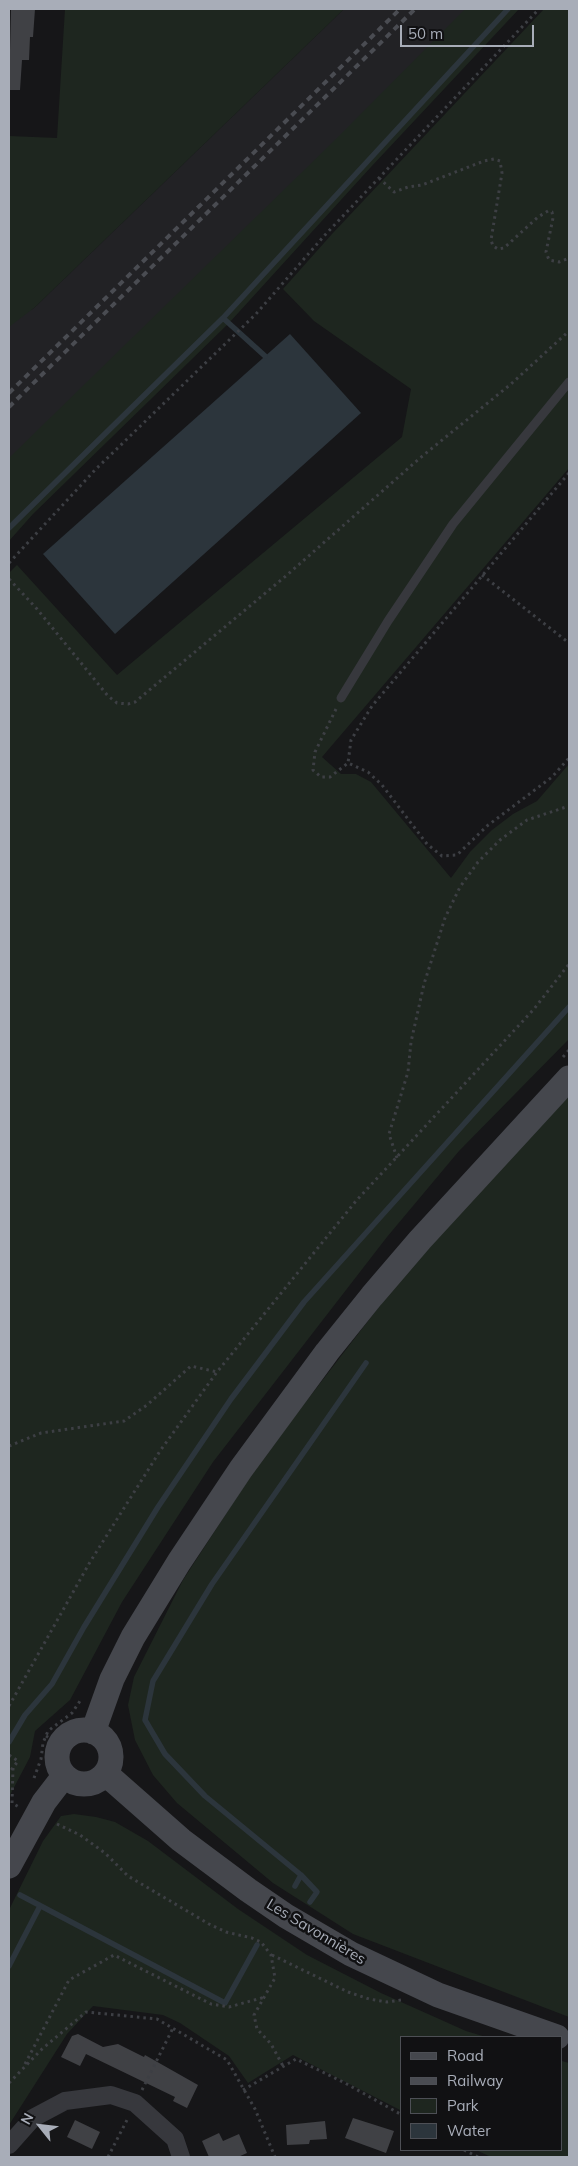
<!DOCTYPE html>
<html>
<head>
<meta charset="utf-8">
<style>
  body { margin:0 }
  #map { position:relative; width:578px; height:2166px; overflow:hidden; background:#161618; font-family:Mulish,sans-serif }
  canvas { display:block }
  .frame { position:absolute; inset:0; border:10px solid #a8adb8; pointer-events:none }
  .legend { position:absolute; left:400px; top:2036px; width:162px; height:115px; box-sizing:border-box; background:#111113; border:1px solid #4d4f55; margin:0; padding:6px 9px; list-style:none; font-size:15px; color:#a8adb8 }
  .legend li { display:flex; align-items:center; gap:10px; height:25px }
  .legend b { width:25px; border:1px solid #4d4f55 }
  .north { position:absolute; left:15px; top:2101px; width:50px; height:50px; -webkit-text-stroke:4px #111113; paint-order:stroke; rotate:299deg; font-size:14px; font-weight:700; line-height:20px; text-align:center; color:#a8adb8 }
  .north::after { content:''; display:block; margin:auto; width:18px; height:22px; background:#a8adb8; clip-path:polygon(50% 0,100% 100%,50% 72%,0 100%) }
  .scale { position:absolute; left:400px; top:25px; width:134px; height:22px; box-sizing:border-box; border:2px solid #a8adb8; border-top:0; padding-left:6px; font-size:15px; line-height:18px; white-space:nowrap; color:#a8adb8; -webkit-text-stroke:4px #111113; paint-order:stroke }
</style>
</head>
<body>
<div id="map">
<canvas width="578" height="2166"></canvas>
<div class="frame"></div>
<ul class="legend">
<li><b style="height:6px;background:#45474d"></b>Road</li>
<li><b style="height:6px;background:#4a4c52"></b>Railway</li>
<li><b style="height:14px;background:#1e261f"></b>Park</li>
<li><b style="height:14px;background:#2c353c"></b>Water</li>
</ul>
<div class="north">N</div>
<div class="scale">50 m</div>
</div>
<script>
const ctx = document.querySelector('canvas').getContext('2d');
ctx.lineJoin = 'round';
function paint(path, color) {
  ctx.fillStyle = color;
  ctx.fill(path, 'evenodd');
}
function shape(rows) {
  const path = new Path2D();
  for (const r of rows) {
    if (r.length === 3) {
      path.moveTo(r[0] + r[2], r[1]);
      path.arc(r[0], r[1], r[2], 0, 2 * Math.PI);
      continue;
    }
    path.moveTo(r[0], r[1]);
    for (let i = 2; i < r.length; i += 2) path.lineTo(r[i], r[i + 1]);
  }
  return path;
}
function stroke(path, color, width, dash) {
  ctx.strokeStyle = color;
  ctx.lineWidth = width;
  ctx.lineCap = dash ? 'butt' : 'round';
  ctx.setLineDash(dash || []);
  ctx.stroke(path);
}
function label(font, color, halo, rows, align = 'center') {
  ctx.font = font + ' Mulish,sans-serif';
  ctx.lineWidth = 5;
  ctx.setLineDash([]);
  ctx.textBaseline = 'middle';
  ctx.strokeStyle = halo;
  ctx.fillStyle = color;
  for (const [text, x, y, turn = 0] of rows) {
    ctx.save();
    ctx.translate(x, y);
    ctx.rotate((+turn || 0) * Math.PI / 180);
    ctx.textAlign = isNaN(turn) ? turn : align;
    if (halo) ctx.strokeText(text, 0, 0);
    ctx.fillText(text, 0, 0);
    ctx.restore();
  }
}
const built = shape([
  [344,9,492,9,9,507,9,323,34,308]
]);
const green = shape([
  [65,9,344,9,34,308,9,327,9,136,57,138],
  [465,9,519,9,371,167,229,323,33,514,9,541,9,458,339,136],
  [544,9,569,9,569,468,322,757,341,774,356,774,371,782,451,878,470,852,492,830,513,814,537,801,569,764,569,1039,459,1151,387,1237,213,1462,122,1602,70,1700,35,1731,30,1757,9,1797,9,573,17,565,117,675,402,437,411,389,314,321,283,289,332,234],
  [569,1096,569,2017,353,1934,273,1883,177,1803,153,1775,135,1740,128,1705,134,1677,183,1580,246,1483,298,1412,388,1295,470,1201],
  [74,1814,96,1817,115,1822,148,1841,238,1909,307,1955,381,1993,466,2031,486,2037,402,2037,402,2111,293,2055,248,2083,229,2056,180,2023,163,2015,93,2006,67,2034,9,2125,9,1910,43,1841,61,1816],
  [562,2061,569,2063,569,2157,491,2157,476,2150,562,2150]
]);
const water = shape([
  [290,334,361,413,115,634,43,554]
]);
const stream = shape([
  [223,318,265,356],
  [9,528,223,318,508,9],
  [9,1742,25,1715,52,1684,84,1627,158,1507,231,1399,304,1302,569,1007],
  [301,1875,317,1892,310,1902],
  [295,1886,301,1875,205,1796,165,1754,145,1720,153,1681,212,1584,366,1363],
  [20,1895,225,2003,257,1945],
  [9,1966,40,1906]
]);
const building = shape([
  [11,9,35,9,33,37,30,37,29,60,22,60,20,90,9,90],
  [78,2034,103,2047,118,2044,144,2057,145,2055,198,2085,187,2108,173,2101,175,2097,86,2054,80,2066,61,2057,72,2036],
  [353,2118,394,2131,386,2153,345,2138],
  [75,2120,100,2132,92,2149,67,2137],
  [325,2121,327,2139,310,2140,309,2144,287,2145,286,2125],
  [219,2133,223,2141,239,2134,247,2153,238,2157,209,2157,202,2141]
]);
const path = shape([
  [379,178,394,192,408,187,422,185,484,161,494,159,500,161,502,173,491,240,493,246,498,249,504,248,538,217,548,211,552,212,553,218,546,252,549,260,559,262,569,258],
  [569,473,372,706,351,740,348,763,368,772,382,785,427,844,442,856,457,855,487,826,552,777,569,758],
  [9,563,95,470,256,314,324,236,539,9],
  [482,575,569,643],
  [9,579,37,609,108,696,117,703,128,704,135,702,287,575,420,458,511,384,569,331],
  [336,709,315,752,313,770,321,777,330,777,348,763],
  [563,1057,569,1050],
  [397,1158,389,1134,408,1072,411,1042,424,984,445,918,460,887,478,862,500,840,527,820,569,806],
  [9,1446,41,1433,124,1421,147,1405,191,1366,217,1372],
  [9,1706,90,1562,160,1451,217,1372,356,1201,534,1009,569,964],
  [46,1736,60,1744],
  [9,1755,18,1761,9,1773],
  [13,1768,12,1803,19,1807],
  [34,1778,41,1759,43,1743,48,1731,72,1713,80,1701],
  [57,1824,80,1835,105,1853,128,1876,209,1924,226,1932,252,1938,261,1942,271,1955,275,1978,254,2015,257,2029,271,2044,283,2066],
  [272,1955,348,1992,369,1999,387,2002,401,2000],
  [25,2064,69,1980,114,1955,211,2004,229,2007,265,1997],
  [9,2083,42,2049,86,2012,157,2019,227,2060,255,2109,275,2157],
  [142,2090,173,2028],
  [243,2090,296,2059,345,2083,402,2115],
  [464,2150,478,2157],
  [108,2157,128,2118]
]);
const lane = shape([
  [341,698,388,621,453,524,569,382]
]);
const street = shape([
  [9,2145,33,2118,65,2101,111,2095,135,2103,175,2139,181,2157]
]);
const secondary = shape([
  [84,1757,27],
  [93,1732,112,1679,133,1637,179,1562,241,1469,327,1352,372,1296,420,1240,569,1078],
  [106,1774,181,1840,248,1890,286,1916,351,1954,438,1995,557,2037],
  [9,1866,44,1802,64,1776]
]);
const rail = shape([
  [9,393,400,9],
  [9,407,415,9]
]);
const streetNames = [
  ["Les Savonnières",316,1932,31]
];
paint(built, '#222225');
paint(green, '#1e261f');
paint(water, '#2c353c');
stroke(stream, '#2c353c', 5.5);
paint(building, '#404145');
stroke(path, '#3d3f44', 3, [2.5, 4]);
stroke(lane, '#37383d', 9);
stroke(street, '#37383d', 18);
stroke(secondary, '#45474d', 25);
stroke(rail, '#4a4c52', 4, [6, 5]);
label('15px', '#a8adb8', '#111113', streetNames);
</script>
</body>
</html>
